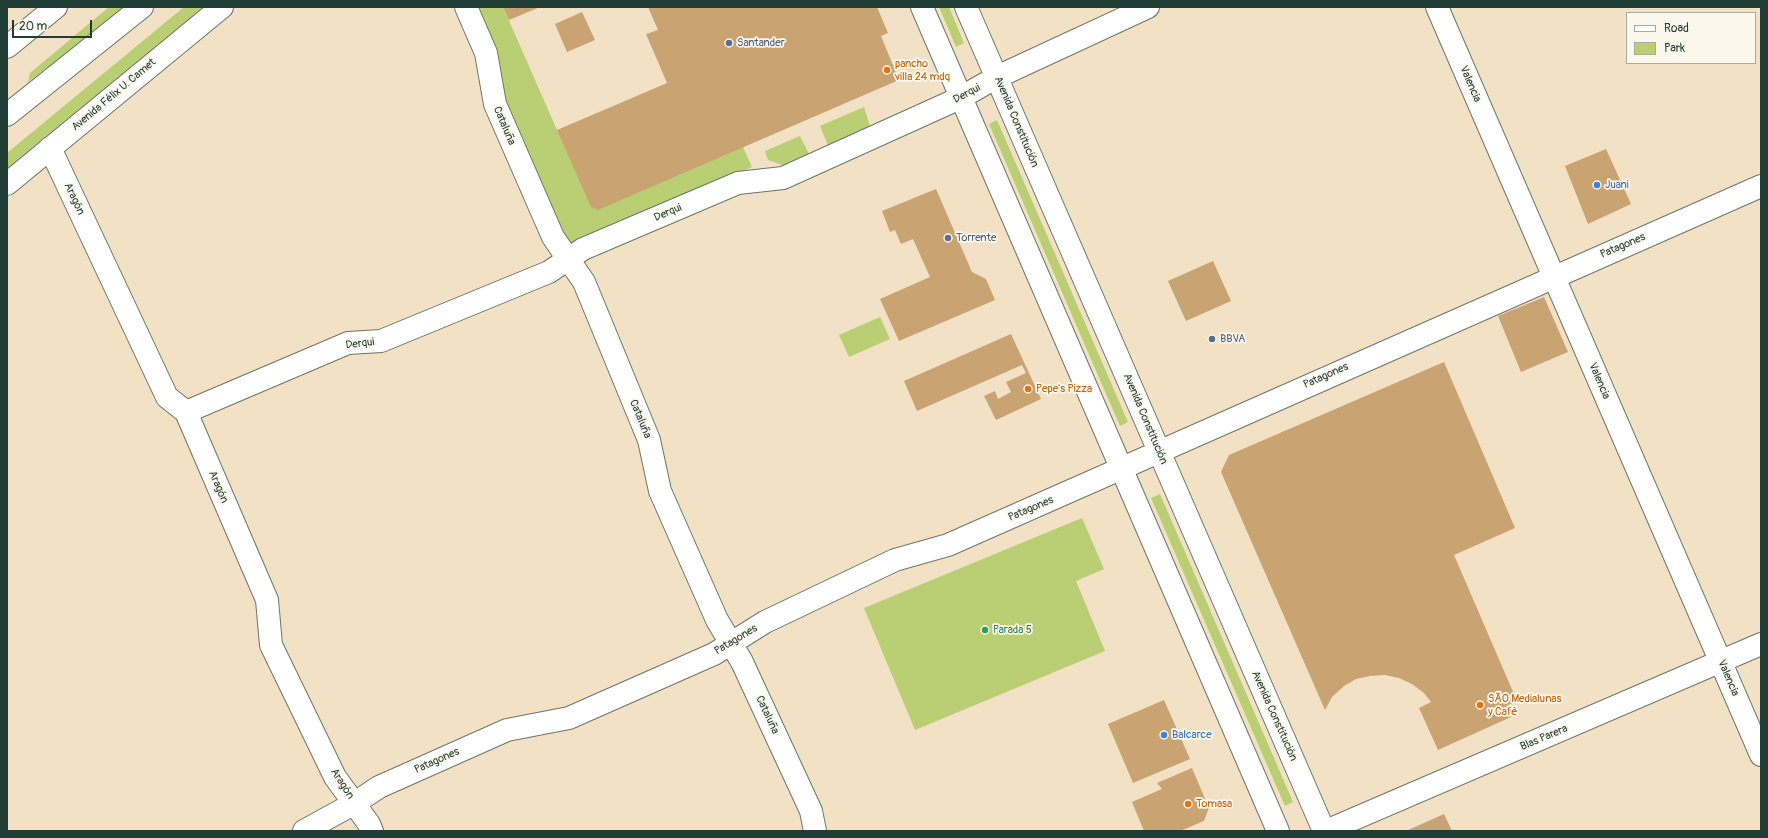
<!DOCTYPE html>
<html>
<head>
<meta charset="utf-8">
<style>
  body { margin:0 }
  #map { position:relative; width:1768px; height:838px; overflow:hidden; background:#f2e1c5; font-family:Pangolin,sans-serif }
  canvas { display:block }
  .frame { position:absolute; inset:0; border:8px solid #1f3d34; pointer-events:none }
  .legend { position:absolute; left:1626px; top:12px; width:130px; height:52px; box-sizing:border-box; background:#fbf7ec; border:1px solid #a3ada2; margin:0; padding:5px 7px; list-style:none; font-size:12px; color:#1f3d34 }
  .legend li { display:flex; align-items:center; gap:8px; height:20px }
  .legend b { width:20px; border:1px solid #a3ada2 }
  .scale { position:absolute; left:12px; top:20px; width:80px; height:18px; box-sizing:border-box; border:2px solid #1f3d34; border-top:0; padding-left:5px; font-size:12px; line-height:14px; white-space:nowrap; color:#1f3d34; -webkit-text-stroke:3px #fbf7ec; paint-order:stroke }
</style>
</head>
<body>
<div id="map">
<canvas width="1768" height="838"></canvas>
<div class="frame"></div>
<ul class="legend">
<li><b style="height:5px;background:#fff"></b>Road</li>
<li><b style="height:11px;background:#bacf73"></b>Park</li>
</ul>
<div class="scale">20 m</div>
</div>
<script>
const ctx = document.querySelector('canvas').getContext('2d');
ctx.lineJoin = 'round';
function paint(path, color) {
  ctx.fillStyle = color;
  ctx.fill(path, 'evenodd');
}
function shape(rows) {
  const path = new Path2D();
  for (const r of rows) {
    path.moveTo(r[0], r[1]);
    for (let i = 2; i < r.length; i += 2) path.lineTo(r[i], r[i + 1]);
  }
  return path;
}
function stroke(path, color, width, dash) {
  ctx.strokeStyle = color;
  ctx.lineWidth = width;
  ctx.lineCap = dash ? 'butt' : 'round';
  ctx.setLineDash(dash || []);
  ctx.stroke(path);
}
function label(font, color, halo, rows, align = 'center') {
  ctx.font = font + ' Pangolin,sans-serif';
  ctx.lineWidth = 3.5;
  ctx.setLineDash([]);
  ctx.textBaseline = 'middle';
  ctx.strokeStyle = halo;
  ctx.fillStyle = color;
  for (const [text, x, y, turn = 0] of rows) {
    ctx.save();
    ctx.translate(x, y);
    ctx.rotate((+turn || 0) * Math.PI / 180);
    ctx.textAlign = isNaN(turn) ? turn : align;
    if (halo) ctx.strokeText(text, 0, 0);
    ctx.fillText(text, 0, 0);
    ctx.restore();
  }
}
const green = shape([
  [109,7,128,7,28,82,30,73],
  [184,7,204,7,7,170,7,153],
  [474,7,503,7,557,130,743,147,752,167,578,242,572,243,566,240,500,103,502,74],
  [939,7,949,7,964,43,956,47],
  [864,107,871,129,829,148,820,126],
  [997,120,1128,422,1120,426,989,124],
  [800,136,810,156,785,166,768,160,765,151],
  [880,317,890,339,849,357,839,335],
  [1160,494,1293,802,1285,806,1151,498],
  [1082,518,1104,569,1076,581,1105,651,915,730,864,608]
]);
const building = shape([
  [503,7,540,7,509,20],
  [648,7,877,7,888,33,881,36,899,80,598,210,591,207,557,130,667,83,646,34,658,30],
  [582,12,595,40,567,52,555,24],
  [1606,149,1631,204,1588,224,1565,166],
  [936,189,972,272,986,279,995,300,899,341,880,299,930,277,913,239,901,244,895,230,890,232,882,211],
  [1213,261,1231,301,1186,321,1168,281],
  [1544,297,1568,352,1521,372,1498,316],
  [1011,334,1041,399,996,420,984,396,995,391,998,399,1011,392,1006,382,1026,373,1022,365,917,411,904,381],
  [1444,362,1515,528,1454,555,1517,701,1506,706,1511,717,1438,750,1419,708,1431,702,1424,693,1412,684,1399,678,1385,675,1370,676,1356,679,1344,686,1332,697,1325,710,1221,472,1229,455],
  [1164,700,1190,759,1133,783,1108,724],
  [1192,768,1209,808,1204,821,1180,831,1144,831,1132,802,1162,789,1157,783],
  [1444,814,1452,831,1406,831]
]);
const street = shape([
  [466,7,486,53,495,104,553,237,584,282,649,440,660,491,717,620,742,662,811,811,815,831],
  [1437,7,1761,755],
  [50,148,167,397,186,412,267,600,271,645,335,777,369,824,372,831],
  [186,412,348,343,381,341,549,272,583,249,738,183,783,178,960,98,997,77,1148,7],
  [304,831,355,803,379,787,507,730,569,718,714,654,765,622,895,560,948,545,1761,186],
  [1326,831,1761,644]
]);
const secondary = shape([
  [7,184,222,7]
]);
const primary = shape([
  [922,7,1278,831],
  [966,7,1324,831],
  [7,47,56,7],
  [7,115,142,7]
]);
const markers = [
  [729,43,4,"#5c6f8a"],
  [887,70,4,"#e8710a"],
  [1597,185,4,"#3f7fe0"],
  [948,238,4,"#5c6f8a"],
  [1212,339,4,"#5c6f8a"],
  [1028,389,4,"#e8710a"],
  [985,630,4,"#2e9e5b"],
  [1480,705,4,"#e8710a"],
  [1164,735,4,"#3f7fe0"],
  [1188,804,4,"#e8710a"]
];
const serviceNames = [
  ["Santander",737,43],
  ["Torrente",956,238],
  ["BBVA",1220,339]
];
const foodNames = [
  ["pancho",895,64],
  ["villa 24 mdq",895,77],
  ["Pepe's Pizza",1036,389],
  ["SÃO Medialunas",1488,699],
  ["y Café",1488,712],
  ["Tomasa",1196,804]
];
const streetNames = [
  ["Valencia",1470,84,67],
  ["Derqui",967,94,-28],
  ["Avenida Félix U. Camet",114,95,-40],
  ["Avenida Constitución",1016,122,67],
  ["Cataluña",504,126,67],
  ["Aragón",74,199,65],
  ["Derqui",668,213,-23],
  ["Patagones",1623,246,-23],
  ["Derqui",360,344,-7],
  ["Patagones",1326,376,-24],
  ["Valencia",1599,381,67],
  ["Cataluña",640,419,68],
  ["Avenida Constitución",1145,419,67],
  ["Aragón",218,487,67],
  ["Patagones",1031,509,-23],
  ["Patagones",736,640,-31],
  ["Valencia",1728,678,67],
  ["Cataluña",767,715,65],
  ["Avenida Constitución",1274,716,66],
  ["Blas Parera",1544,738,-23],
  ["Patagones",437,761,-24],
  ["Aragón",342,784,57]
];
const shopNames = [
  ["Juani",1605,185],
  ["Balcarce",1172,735]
];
const leisureNames = [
  ["Parada 5",993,630]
];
paint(green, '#bacf73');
paint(building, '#caa373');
stroke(street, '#697667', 24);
stroke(secondary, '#697667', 24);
stroke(primary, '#697667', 24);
stroke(street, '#fff', 22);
stroke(secondary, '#fff', 22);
stroke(primary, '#fff', 22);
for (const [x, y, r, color] of markers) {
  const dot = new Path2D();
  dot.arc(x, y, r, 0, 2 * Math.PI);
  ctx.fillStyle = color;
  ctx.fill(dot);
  stroke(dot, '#fbf7ec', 1.5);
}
label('11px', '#4e5e75', '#fbf7ec', serviceNames, 'left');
label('11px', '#c56008', '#fbf7ec', foodNames, 'left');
label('11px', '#1f3d34', '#fbf7ec', streetNames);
label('11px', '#366cbe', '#fbf7ec', shopNames, 'left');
label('11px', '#27864d', '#fbf7ec', leisureNames, 'left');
</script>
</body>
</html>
